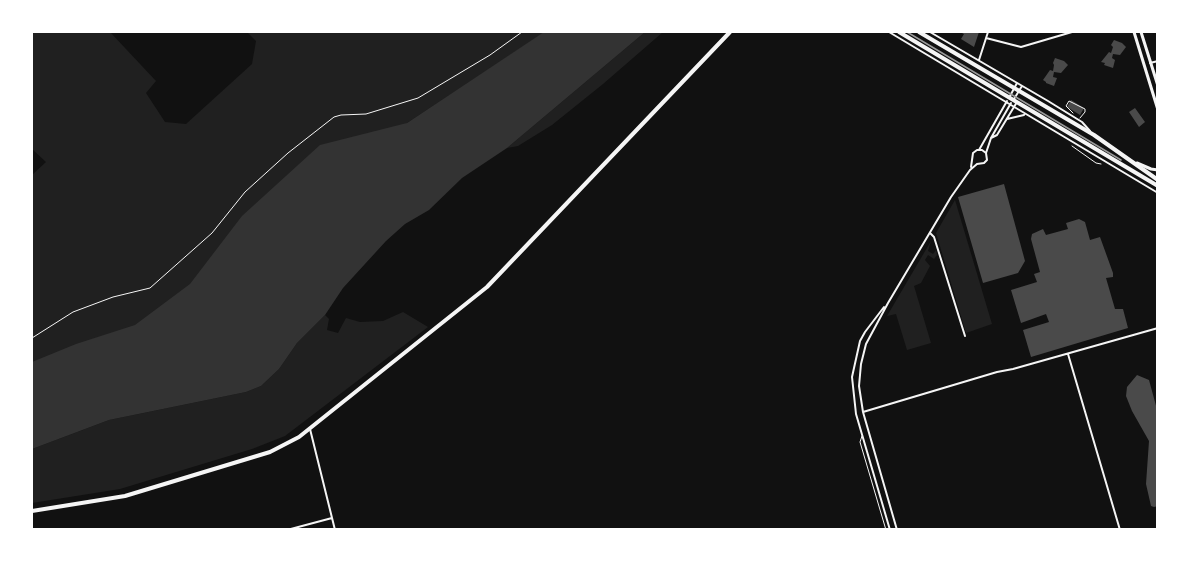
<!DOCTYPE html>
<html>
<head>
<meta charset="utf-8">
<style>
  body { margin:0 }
  #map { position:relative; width:1189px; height:561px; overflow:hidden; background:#111; font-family:Figtree,sans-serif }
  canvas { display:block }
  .frame { position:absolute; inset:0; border:33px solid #fff; pointer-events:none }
</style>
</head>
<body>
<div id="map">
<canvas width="1189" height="561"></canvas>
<div class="frame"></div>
</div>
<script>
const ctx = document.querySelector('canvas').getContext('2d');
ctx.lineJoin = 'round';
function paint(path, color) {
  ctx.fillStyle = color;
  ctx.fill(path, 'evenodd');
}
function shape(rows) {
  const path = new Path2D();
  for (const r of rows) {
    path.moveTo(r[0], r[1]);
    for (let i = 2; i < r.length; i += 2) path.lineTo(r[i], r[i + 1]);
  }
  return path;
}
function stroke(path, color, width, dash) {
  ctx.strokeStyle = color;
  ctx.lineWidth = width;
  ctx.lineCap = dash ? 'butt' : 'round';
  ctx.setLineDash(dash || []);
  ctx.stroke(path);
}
const green = shape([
  [32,32,110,32,156,81,146,93,165,122,186,124,252,64,256,41,247,32,545,32,407,123,32,404,32,175,46,162,32,149],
  [645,32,663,32,603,84,552,125,518,146,507,148],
  [955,200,992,324,966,333,936,233],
  [931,241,928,251,933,254,936,250,937,255,934,259,928,255,925,260,930,266,921,283,914,286,931,343,907,350,896,314,887,316],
  [403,312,428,327,285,436,252,449,120,489,32,503,32,449,109,420,246,392,261,386,279,369,297,343,325,315,329,319,327,330,338,333,346,318,360,322,383,321]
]);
const water = shape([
  [544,32,645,32,507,148,462,178,429,210,405,224,386,241,343,288,325,315,297,343,279,369,261,386,246,392,109,420,32,449,32,362,76,344,135,325,190,284,242,216,320,145,407,123]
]);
const building = shape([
  [960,32,979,32,974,47,961,39,964,34],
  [1114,40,1122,43,1126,47,1120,55,1113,54,1112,58,1115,60,1113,68,1104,65,1105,63,1101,62,1109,52,1111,53,1113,47,1111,45],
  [1055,58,1064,61,1068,65,1061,73,1054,72,1053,77,1057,78,1054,86,1046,83,1046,82,1043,80,1050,70,1053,71,1054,65,1053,63],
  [1071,100,1084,108,1080,115,1067,107],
  [1135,108,1145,122,1139,127,1129,112],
  [1004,184,1025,261,1018,273,983,283,958,197],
  [1079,219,1085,222,1090,240,1100,237,1113,273,1113,277,1106,278,1115,309,1123,309,1128,328,1031,357,1023,330,1049,322,1046,314,1021,323,1011,290,1037,282,1034,274,1040,272,1031,239,1032,234,1043,229,1046,235,1068,229,1066,223],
  [1137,375,1149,380,1158,413,1158,506,1154,507,1151,506,1146,484,1149,441,1132,411,1126,396,1127,387]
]);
const path = shape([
  [1072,146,1096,163,1101,164],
  [32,338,73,312,113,297,150,288,212,233,245,192,288,153,334,117,341,115,366,114,418,98,490,55,522,32]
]);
const service = shape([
  [1073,113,1066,106,1069,101,1085,109,1085,112,1080,118],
  [862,436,860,442,886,530]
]);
const minor = shape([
  [889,32,1158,193],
  [930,32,1048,101,1082,122,1090,131],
  [986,38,1021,47,1072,32],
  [979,60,988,32],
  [1150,63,1158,61],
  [1010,96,1017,83],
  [1014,99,1022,86],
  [1007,119,1024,115],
  [991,138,997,135,1017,102],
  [979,150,1007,101],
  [986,153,991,138,1011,103],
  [971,167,973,153,977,150,982,150,986,153,987,160,984,163,977,164],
  [930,233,934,237,965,336],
  [884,307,865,332,860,341,852,377,856,414,890,530],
  [1068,354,1120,530],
  [863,412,997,372,1013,369,1158,328],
  [310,429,335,530],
  [287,530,332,518],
  [897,530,863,412,859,386,861,364,866,344,888,303,951,197,970,170,977,164]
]);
const secondary = shape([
  [1134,32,1158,110],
  [1141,32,1158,86],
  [1137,163,1151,169,1158,170]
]);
const primary = shape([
  [899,32,1158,186],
  [919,32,1094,135,1158,180],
  [32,511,125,496,270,452,299,437,487,287,730,32]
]);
const tram = shape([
  [907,32,1121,160]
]);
paint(green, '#202020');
paint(water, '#333');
paint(building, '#4a4a4a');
stroke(path, '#f5f5f5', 1);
stroke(service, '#f5f5f5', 1);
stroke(minor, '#f5f5f5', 2);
stroke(secondary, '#f5f5f5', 3);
stroke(primary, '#f5f5f5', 4);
stroke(tram, '#9a9a9a', 1.5);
</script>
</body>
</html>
